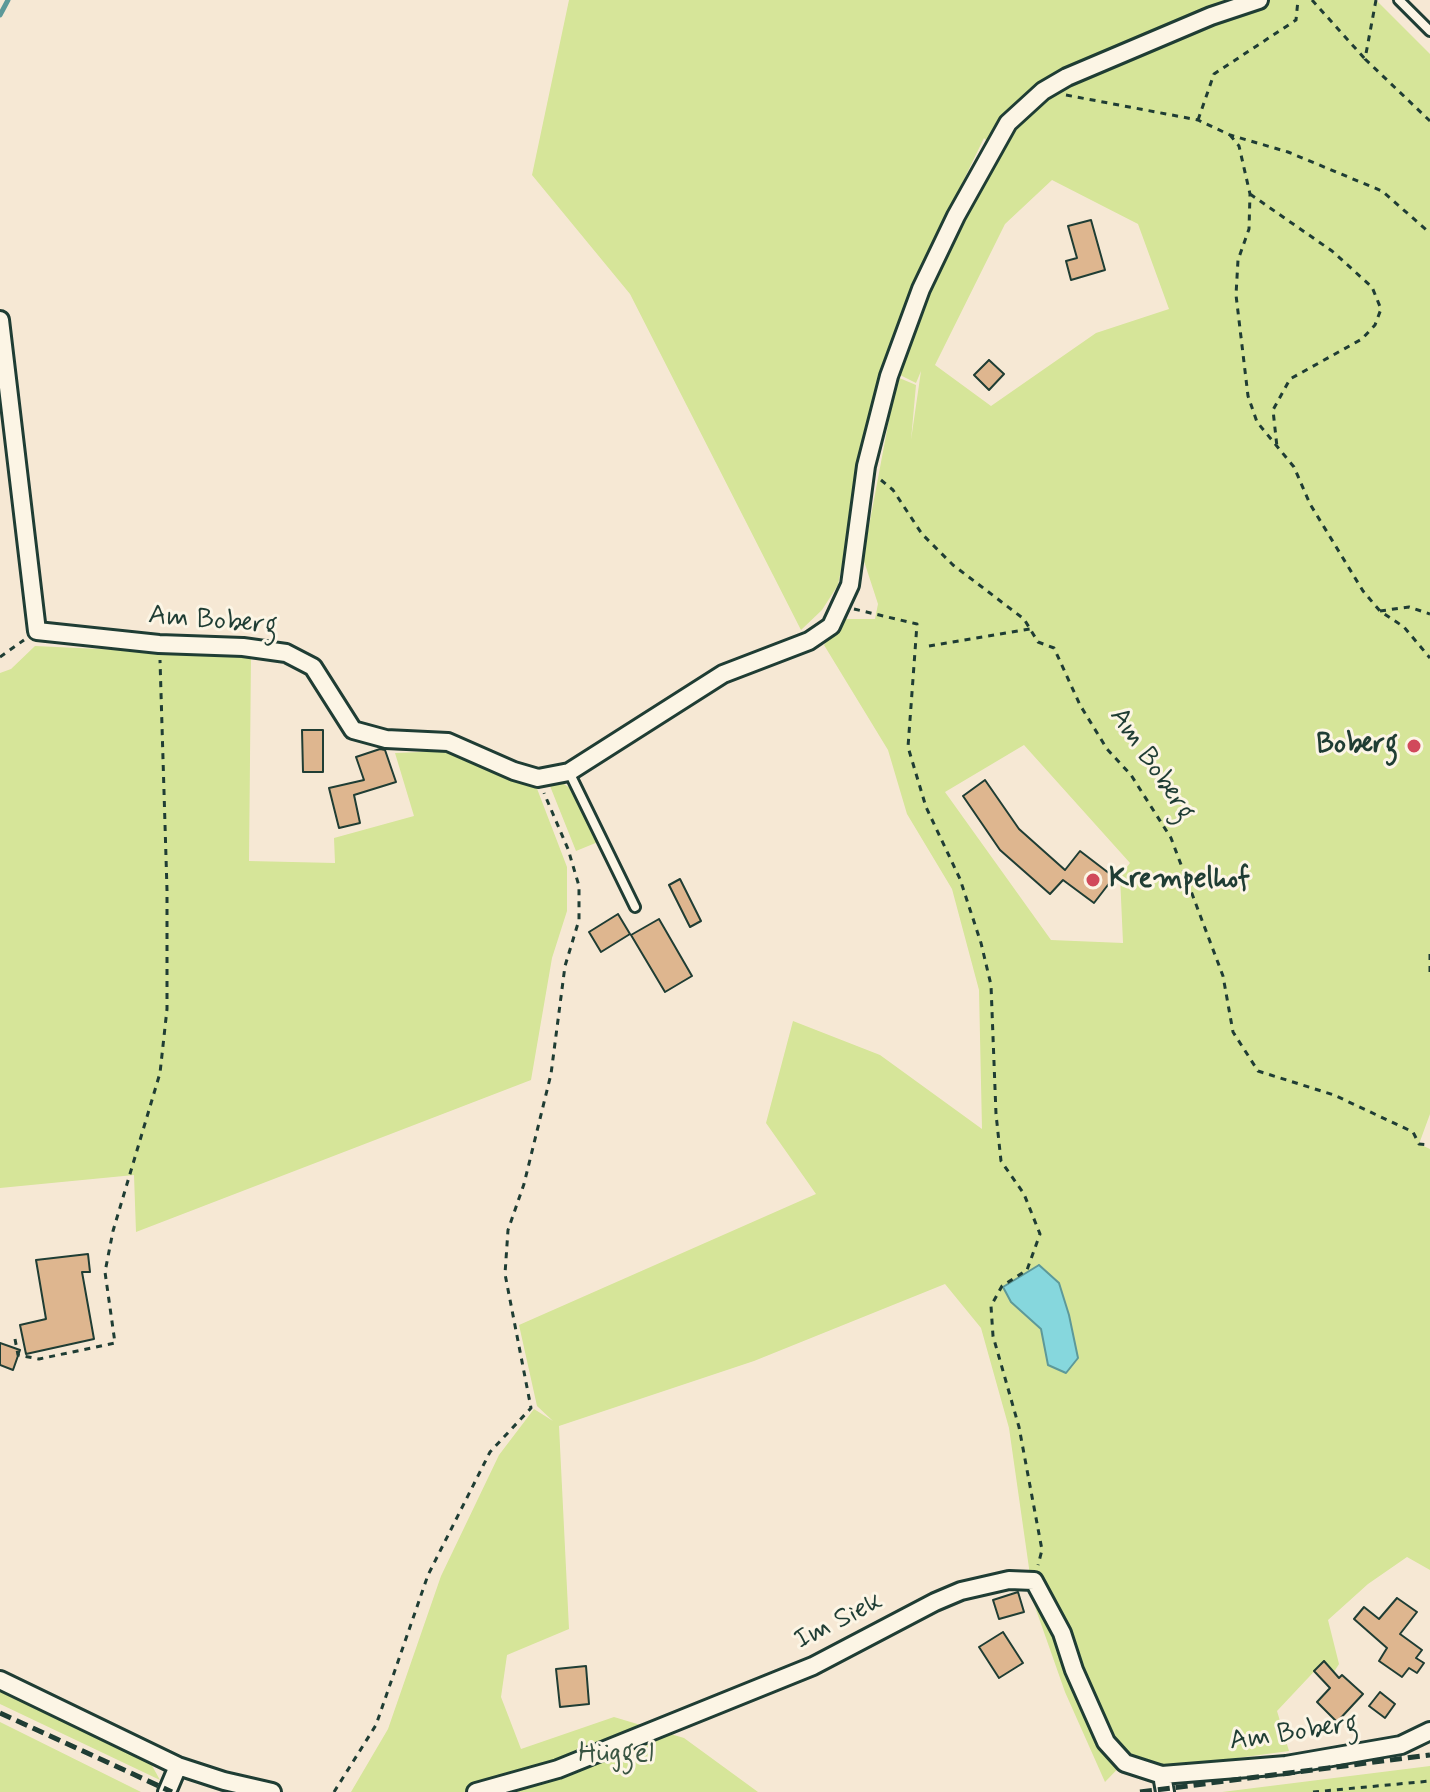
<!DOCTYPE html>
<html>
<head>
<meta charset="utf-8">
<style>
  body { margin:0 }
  canvas { display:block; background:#f6e8d4 }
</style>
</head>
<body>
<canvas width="1430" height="1792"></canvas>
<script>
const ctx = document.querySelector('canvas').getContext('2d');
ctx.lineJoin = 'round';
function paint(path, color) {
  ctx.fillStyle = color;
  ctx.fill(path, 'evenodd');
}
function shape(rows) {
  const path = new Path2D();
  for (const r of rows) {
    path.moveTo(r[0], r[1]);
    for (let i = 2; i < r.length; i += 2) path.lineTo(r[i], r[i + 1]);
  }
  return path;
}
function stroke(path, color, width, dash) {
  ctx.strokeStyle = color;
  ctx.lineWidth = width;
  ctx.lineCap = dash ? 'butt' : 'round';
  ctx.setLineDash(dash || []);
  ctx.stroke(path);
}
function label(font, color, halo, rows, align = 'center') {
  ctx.font = font + ' Mynerve,sans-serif';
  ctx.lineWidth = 6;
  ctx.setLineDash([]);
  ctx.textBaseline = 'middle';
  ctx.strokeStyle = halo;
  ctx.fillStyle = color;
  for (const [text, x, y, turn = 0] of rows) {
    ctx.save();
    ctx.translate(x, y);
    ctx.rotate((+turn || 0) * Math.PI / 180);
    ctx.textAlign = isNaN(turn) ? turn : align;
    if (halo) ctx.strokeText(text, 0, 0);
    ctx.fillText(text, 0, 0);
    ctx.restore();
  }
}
const green = shape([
  [569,0,1376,0,1430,54,1430,1114,1419,1144,1430,1149,1430,1570,1407,1557,1368,1584,1328,1620,1339,1664,1334,1672,1324,1661,1277,1711,1289,1751,1171,1767,1151,1763,1131,1755,1105,1782,1065,1692,1028,1587,1029,1568,1009,1428,981,1328,945,1284,754,1361,559,1426,569,1629,507,1655,501,1697,521,1749,614,1717,684,1738,758,1792,351,1792,388,1729,441,1576,499,1455,534,1409,553,1421,537,1406,519,1325,816,1194,766,1123,793,1021,880,1055,982,1129,979,990,952,889,907,814,888,750,824,645,845,619,875,619,878,604,863,558,897,377,916,385,911,440,921,371,916,383,898,374,927,291,999,156,984,138,952,204,879,384,838,585,822,610,801,630,630,294,532,175],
  [1052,180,1138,224,1169,309,1096,333,991,406,935,365,1005,224],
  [1024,745,1130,863,1120,876,1123,943,1051,940,945,792],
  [1059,1283,1069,1315,1078,1358,1048,1365,1041,1329],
  [35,646,251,656,249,861,335,863,334,838,414,816,395,753,446,751,536,786,567,867,567,911,552,958,531,1080,136,1232,134,1175,0,1188,0,673,11,669],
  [558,780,573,790,598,842,576,851,548,781],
  [0,1690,150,1762,160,1780,0,1704],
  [0,1722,141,1792,0,1792],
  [1430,1766,1430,1792,1222,1792]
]);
const water = shape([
  [1039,1265,1059,1283,1069,1315,1078,1358,1066,1373,1048,1365,1041,1329,1011,1302,1003,1287,1039,1265]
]);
const stream = shape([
  [0,15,8,0]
]);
const building = shape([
  [1091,220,1105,270,1071,280,1066,261,1077,258,1068,226,1091,220],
  [989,360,1004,374,989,390,974,375,989,360],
  [302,730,323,730,323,772,303,772,302,730],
  [380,749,385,750,396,782,354,795,360,823,339,828,329,788,364,780,356,757,380,749],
  [985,780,1019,829,1065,870,1080,851,1114,877,1094,903,1063,880,1050,894,1000,850,963,796,985,780],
  [680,879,701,921,690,927,669,885,680,879],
  [618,914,630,934,601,952,589,932,618,914],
  [659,919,692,976,665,992,631,935,659,919],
  [88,1254,90,1272,82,1272,94,1339,26,1354,20,1325,46,1319,36,1260,88,1254],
  [0,1343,20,1350,13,1370,0,1365,0,1343],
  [1018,1592,1024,1612,999,1619,993,1600,1018,1592],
  [1397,1598,1417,1612,1400,1634,1422,1650,1416,1658,1424,1663,1417,1673,1409,1668,1402,1677,1379,1661,1387,1648,1354,1619,1364,1607,1379,1619,1397,1598],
  [1003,1632,1023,1663,999,1678,979,1647,1003,1632],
  [1324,1661,1339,1678,1342,1675,1363,1694,1337,1722,1317,1702,1330,1688,1314,1671,1324,1661],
  [586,1666,589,1704,560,1707,556,1669,586,1666],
  [1380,1692,1395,1704,1385,1718,1369,1706,1380,1692]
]);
const path = shape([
  [1312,0,1365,59],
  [1376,0,1365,59,1430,121],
  [1066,95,1198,120,1230,135,1288,152,1382,191,1430,233],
  [1198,120,1214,74,1296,20,1298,0],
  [1230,135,1239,146,1250,194,1249,229,1238,260,1236,295,1248,396,1257,422,1294,467,1310,504,1363,591,1380,611,1404,627,1430,658],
  [1250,194,1332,251,1372,287,1381,309,1375,325,1362,339,1290,379,1273,410,1277,447],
  [881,480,893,490,922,534,953,565,1024,619,1038,642,1054,648,1080,705,1107,749,1131,775,1171,838,1223,976,1233,1032,1258,1071,1334,1095,1413,1132,1419,1144,1430,1145],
  [854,609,917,624,908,747,926,807,960,879,981,943,991,985,996,1114,1001,1161,1024,1194,1040,1234,1027,1270,1002,1286,991,1306,993,1336,1019,1427,1042,1550,1038,1565],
  [1380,611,1409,607,1430,614],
  [929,646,1030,629],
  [0,657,24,640],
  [1430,954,1430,973],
  [15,1339,18,1355,39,1359,115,1343,105,1272,113,1231,160,1073,167,1009,167,890,160,660],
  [334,1792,376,1725,428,1575,490,1452,531,1408,505,1274,508,1230,524,1184,551,1074,565,966,579,920,579,886,568,849,544,793],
  [1313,1792,1430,1781]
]);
const lane = shape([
  [1399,0,1430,31],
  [569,772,635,907]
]);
const street = shape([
  [0,320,37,631,159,644,243,647,286,653,313,667,353,730,386,739,448,742,514,771,538,778,569,772,723,674,809,641,831,626,850,585,866,466,889,376,921,289,956,216,1008,123,1043,91,1067,77,1211,16,1259,0],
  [0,1680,178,1766,224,1781,272,1792],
  [1162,1775,1165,1792],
  [167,1792,178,1766],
  [476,1792,558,1769,813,1666,935,1602,961,1591,1009,1580,1034,1581,1062,1633,1074,1670,1106,1742,1125,1763,1162,1775,1286,1765,1401,1745,1430,1731]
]);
const rail = shape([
  [0,1713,172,1792],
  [1140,1792,1430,1755]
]);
const markers = [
  [1414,746,8,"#d1495b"],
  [1093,880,8,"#d1495b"]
];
const streetNames = [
  ["Am Boberg",213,622,5],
  ["Am Boberg",1151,765,56],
  ["Im Siek",839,1622,-27],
  ["Am Boberg",1294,1734,-8]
];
const poiNames = [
  ["Boberg",1398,746],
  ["Krempelhof",1109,880,"left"]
];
const parkNames = [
  ["Hüggel",616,1755]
];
paint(green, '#d6e599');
paint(water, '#86d7dd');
stroke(water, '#5d9999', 2);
stroke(stream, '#5d9999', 5);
paint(building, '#deb68f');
stroke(building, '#1f3d34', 2);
stroke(lane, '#1f3d34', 14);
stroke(street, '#1f3d34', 22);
stroke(path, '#1f3d34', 3, [6, 6]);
stroke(lane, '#fcf5e5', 8);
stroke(street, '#fcf5e5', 16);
stroke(rail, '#1f3d34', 5, [12, 6]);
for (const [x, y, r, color] of markers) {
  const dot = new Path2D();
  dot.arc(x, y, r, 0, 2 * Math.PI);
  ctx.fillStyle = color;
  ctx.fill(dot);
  stroke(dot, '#fcf5e5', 3);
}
label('28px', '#1f3d34', '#fcf5e5', streetNames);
label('bold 28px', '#1f3d34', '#fcf5e5', poiNames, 'right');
label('28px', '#3a5643', '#fcf5e5', parkNames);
</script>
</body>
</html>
